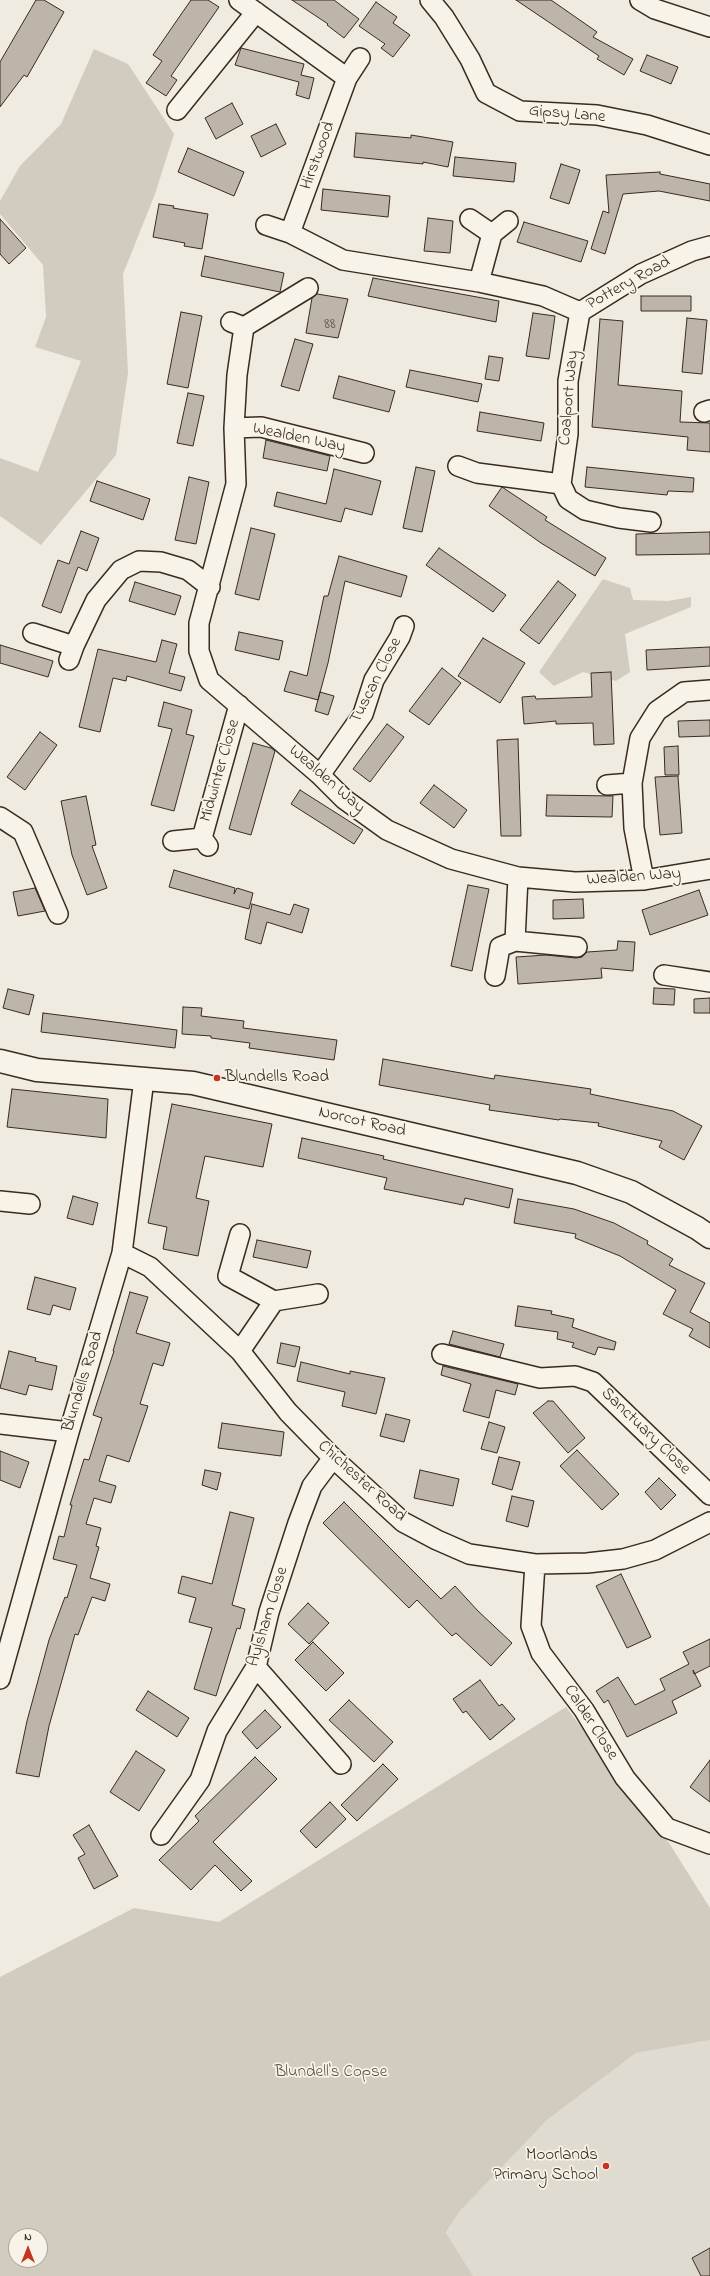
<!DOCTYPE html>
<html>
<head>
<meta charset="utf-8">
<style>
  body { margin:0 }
  #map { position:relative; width:710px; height:2276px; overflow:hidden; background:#efebe0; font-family:"Indie Flower",sans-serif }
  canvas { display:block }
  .north { position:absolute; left:8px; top:2228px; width:40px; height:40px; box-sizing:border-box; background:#f7f3e8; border:1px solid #aca397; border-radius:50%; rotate:0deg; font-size:11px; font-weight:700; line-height:16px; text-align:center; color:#3b2a1e }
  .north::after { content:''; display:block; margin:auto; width:14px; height:18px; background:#c8321e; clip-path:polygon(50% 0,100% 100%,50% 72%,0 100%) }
</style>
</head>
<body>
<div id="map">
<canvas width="710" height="2276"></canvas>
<div class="north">N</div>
</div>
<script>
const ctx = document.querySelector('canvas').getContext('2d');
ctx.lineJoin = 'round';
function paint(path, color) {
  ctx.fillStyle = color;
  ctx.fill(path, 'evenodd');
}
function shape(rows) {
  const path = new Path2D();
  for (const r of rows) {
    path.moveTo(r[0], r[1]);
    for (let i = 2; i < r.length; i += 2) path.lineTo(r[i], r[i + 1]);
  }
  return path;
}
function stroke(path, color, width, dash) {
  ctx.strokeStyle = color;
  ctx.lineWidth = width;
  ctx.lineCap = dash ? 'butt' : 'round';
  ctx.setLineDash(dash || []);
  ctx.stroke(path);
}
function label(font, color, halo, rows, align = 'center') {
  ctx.font = font + ' "Indie Flower",sans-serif';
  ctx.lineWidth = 3.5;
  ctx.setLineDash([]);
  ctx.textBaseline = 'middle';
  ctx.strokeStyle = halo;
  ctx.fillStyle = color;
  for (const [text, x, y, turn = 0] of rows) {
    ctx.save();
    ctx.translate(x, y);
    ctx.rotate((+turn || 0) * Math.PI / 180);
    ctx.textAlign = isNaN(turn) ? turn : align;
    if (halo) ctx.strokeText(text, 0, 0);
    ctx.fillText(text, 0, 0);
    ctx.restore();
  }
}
const built = shape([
  [710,2040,710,2276,473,2276,446,2234,459,2212,547,2120,636,2053]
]);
const green = shape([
  [94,49,128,64,174,134,155,194,123,274,128,373,116,455,41,545,0,516,0,458,38,472,81,361,35,347,46,317,43,265,0,214,0,201,20,166,61,124],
  [603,579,630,588,633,600,668,601,691,597,691,607,625,634,630,672,616,681,583,672,554,686,539,672],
  [566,1707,669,1843,710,1908,710,2040,636,2053,547,2120,459,2212,446,2233,473,2276,0,2276,0,1977,134,1908,219,1922],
  [16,2236,40,2236,40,2260,16,2260]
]);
const building = shape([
  [36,0,44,0,64,12,27,77,24,75,0,107,0,62,36,0],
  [191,0,208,0,219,7,171,76,177,80,166,96,146,83,162,61,153,55,191,0],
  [292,0,334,0,359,19,344,38,327,25,328,24,292,0],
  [516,0,551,0,597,32,593,37,633,59,624,75,597,59,599,56,516,0],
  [376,2,397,17,393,23,410,35,393,57,381,48,385,44,359,26,376,2],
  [241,48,304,64,301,75,314,78,309,99,296,95,299,82,235,65,241,48],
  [647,55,678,67,671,84,640,71,647,55],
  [232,103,243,124,216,139,205,118,232,103],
  [276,124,286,144,261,157,251,136,276,124],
  [356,133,411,138,411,135,453,142,448,167,423,162,423,164,354,157,356,133],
  [188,148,244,172,234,196,178,172,188,148],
  [455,157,516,163,514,182,453,176,455,157],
  [561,164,580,170,569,204,550,198,561,164],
  [660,172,660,174,710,184,710,201,659,191,623,194,605,254,591,249,603,211,609,213,606,175,660,172],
  [323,189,390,196,388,217,321,210,323,189],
  [159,204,174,206,173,208,208,214,202,249,184,246,185,243,153,237,159,204],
  [428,218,453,221,450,253,424,251,428,218],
  [0,219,26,248,9,264,0,254,0,219],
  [524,222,588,241,581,262,517,242,524,222],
  [205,256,284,273,280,292,201,276,205,256],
  [373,278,499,301,496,322,368,296,373,278],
  [317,294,348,299,338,338,306,333,312,298,317,294],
  [641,296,691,296,691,311,641,311,641,296],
  [181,312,202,316,188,388,167,384,181,312],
  [533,313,555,316,549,359,526,356,533,313],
  [687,318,707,320,702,374,682,372,687,318],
  [600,319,623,321,618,385,682,391,680,422,710,423,710,452,687,450,688,437,592,427,600,319],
  [295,339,313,344,299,391,281,386,295,339],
  [489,356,503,358,499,381,485,379,489,356],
  [410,370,482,384,478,402,406,387,410,370],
  [339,376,395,391,389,412,333,398,339,376],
  [188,393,204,396,193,446,177,443,188,393],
  [480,412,544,423,541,441,477,431,480,412],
  [266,440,330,456,327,471,263,458,266,440],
  [416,467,435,471,422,532,403,528,416,467],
  [587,467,694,478,693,492,668,491,667,495,585,487,587,467],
  [334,469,381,481,372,515,345,508,341,522,274,506,277,492,326,504,334,469],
  [189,477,209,482,196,544,175,540,189,477],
  [97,481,150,499,143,520,90,501,97,481],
  [502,487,547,517,545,520,606,558,595,576,541,543,489,506,502,487],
  [251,528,275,534,259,600,235,594,251,528],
  [81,531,99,538,87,571,78,567,61,613,42,606,58,560,69,564,81,531],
  [710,532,710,554,636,555,636,534,710,532],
  [439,548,506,595,493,612,426,565,439,548],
  [339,556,407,576,401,597,345,581,328,663,318,700,284,691,290,671,307,676,324,596,328,596,339,556],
  [558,581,576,595,539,644,520,630,558,581],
  [135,582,181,596,175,615,129,601,135,582],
  [239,632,283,641,279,660,235,650,239,632],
  [483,638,525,663,500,703,458,676,483,638],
  [162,640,177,644,169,673,185,677,181,691,127,676,126,681,113,678,100,732,79,727,98,649,156,662,162,640],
  [0,645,53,661,48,677,0,663,0,645],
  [710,647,710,666,647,670,646,650,710,647],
  [442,668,461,683,429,725,409,711,442,668],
  [611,672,614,744,594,745,593,723,556,724,556,721,524,724,522,697,535,696,536,699,592,697,591,673,611,672],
  [320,692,334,696,328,715,315,711,320,692],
  [164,702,192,710,186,734,194,736,174,811,151,805,172,729,158,726,164,702],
  [710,720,710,736,679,737,678,721,710,720],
  [387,724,404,737,370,782,353,769,387,724],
  [40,732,57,745,25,790,7,777,40,732],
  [518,739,521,836,501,836,497,740,518,739],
  [253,743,271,748,275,751,251,835,229,829,253,743],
  [678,746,679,775,665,775,664,747,678,746],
  [678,776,682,833,660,835,655,777,678,776],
  [434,785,467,810,454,828,420,803,434,785],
  [300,790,363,830,354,844,291,804,300,790],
  [547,795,613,796,612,817,546,816,547,795],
  [86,796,96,845,92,846,107,888,87,895,72,855,61,801,86,796],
  [174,870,235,888,234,894,237,888,253,893,249,909,169,887,174,870],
  [468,885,489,889,472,971,451,966,468,885],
  [35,888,45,911,18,916,13,892,35,888],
  [699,890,708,915,650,935,642,910,699,890],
  [583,899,584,918,553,919,553,900,583,899],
  [252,904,290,915,294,904,309,909,302,933,267,922,261,944,245,939,252,904],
  [618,941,635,942,633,971,601,968,602,978,518,984,516,957,546,955,576,958,582,957,587,952,617,950,618,941],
  [654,988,675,989,674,1005,653,1004,654,988],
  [8,989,34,995,29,1015,3,1008,8,989],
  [710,998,710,1013,694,1013,694,999,710,998],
  [183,1007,202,1008,201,1016,244,1021,243,1028,337,1040,334,1060,249,1048,250,1043,211,1038,211,1036,182,1034,183,1007],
  [43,1013,177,1030,175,1048,41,1032,43,1013],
  [383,1059,494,1079,495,1075,591,1089,590,1094,673,1111,702,1126,684,1160,659,1147,662,1141,598,1126,599,1123,560,1119,559,1120,489,1110,490,1105,379,1085,383,1059],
  [12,1089,108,1099,106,1138,7,1127,12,1089],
  [172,1104,272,1124,263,1167,205,1156,196,1198,209,1201,198,1256,163,1249,167,1227,148,1223,172,1104],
  [302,1138,384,1156,383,1159,513,1189,509,1208,465,1198,463,1205,384,1189,387,1178,298,1158,302,1138],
  [73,1196,98,1203,93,1225,67,1218,73,1196],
  [518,1199,574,1209,614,1223,648,1241,647,1244,673,1259,669,1265,705,1283,690,1312,710,1323,710,1348,689,1336,693,1329,663,1314,676,1290,620,1256,575,1238,576,1234,514,1223,518,1199],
  [257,1240,311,1251,307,1268,253,1257,257,1240],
  [35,1277,76,1288,70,1310,53,1305,50,1315,27,1309,35,1277],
  [130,1292,148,1297,136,1333,170,1343,163,1366,153,1363,140,1404,148,1406,129,1462,107,1455,99,1481,116,1486,111,1503,94,1498,86,1524,101,1528,96,1546,99,1547,90,1578,110,1584,105,1601,92,1597,78,1635,75,1634,49,1726,39,1777,16,1773,27,1721,49,1640,65,1597,67,1598,77,1565,53,1559,59,1536,64,1537,72,1505,70,1505,84,1459,89,1460,102,1418,93,1415,114,1351,113,1351,130,1292],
  [518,1306,552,1311,551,1314,574,1319,572,1327,616,1342,614,1350,598,1347,595,1355,572,1347,574,1343,557,1339,558,1332,515,1326,518,1306],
  [453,1331,504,1344,500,1357,449,1344,453,1331],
  [281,1343,300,1347,295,1367,277,1363,281,1343],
  [9,1351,36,1358,35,1361,57,1366,52,1390,29,1385,26,1395,0,1388,9,1351],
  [301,1362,350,1374,350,1371,385,1378,376,1414,342,1406,345,1392,297,1381,301,1362],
  [443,1366,518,1384,515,1395,496,1390,489,1418,463,1411,471,1384,441,1375,443,1366],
  [548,1401,553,1401,585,1438,568,1453,533,1413,548,1401],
  [386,1414,410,1420,404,1442,380,1436,386,1414],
  [489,1422,505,1427,497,1453,481,1449,489,1422],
  [222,1423,284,1432,281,1456,218,1448,222,1423],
  [577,1450,619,1494,602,1510,560,1466,577,1450],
  [0,1451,29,1462,20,1488,0,1480,0,1451],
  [499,1457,520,1462,512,1490,492,1484,499,1457],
  [205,1470,221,1473,217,1490,202,1485,205,1470],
  [420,1470,459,1479,453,1506,414,1498,420,1470],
  [659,1478,676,1495,661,1510,645,1492,659,1478],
  [512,1496,534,1501,528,1527,506,1521,512,1496],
  [344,1502,441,1599,455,1586,478,1611,512,1643,491,1666,456,1633,452,1636,417,1600,409,1608,323,1523,344,1502],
  [230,1512,254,1518,232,1605,245,1609,240,1629,237,1628,216,1696,194,1689,212,1628,189,1622,196,1598,178,1593,182,1576,212,1584,230,1512],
  [621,1574,651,1637,627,1648,596,1586,621,1574],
  [308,1603,329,1623,309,1644,288,1624,308,1603],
  [710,1639,710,1666,694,1674,693,1670,701,1686,672,1701,677,1713,627,1737,608,1700,604,1703,596,1691,618,1677,635,1705,665,1690,660,1679,689,1664,683,1652,710,1639],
  [313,1642,344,1673,326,1691,295,1660,313,1642],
  [480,1680,499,1706,502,1704,515,1719,490,1740,466,1711,463,1713,453,1699,480,1680],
  [148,1691,189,1718,177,1737,136,1710,148,1691],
  [349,1700,393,1742,374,1762,329,1720,349,1700],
  [265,1710,281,1727,257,1749,242,1732,265,1710],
  [136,1751,165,1770,139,1811,110,1792,136,1751],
  [255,1757,277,1779,213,1842,252,1881,241,1891,215,1865,191,1890,159,1860,199,1821,195,1816,255,1757],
  [710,1760,710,1802,690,1787,710,1760],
  [383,1764,398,1779,357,1821,341,1805,383,1764],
  [330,1802,346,1819,316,1848,300,1831,330,1802],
  [89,1825,118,1876,94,1889,78,1858,85,1854,73,1835,89,1825],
  [710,2248,710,2276,701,2276,692,2258,710,2248]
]);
const street = shape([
  [239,0,347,78],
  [430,0,444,17,470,59,486,93,520,111,597,115,647,125,710,145],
  [640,0,655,9,710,27],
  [177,110,256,12],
  [470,219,492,234],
  [266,225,290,233,343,260,479,282,543,296,580,312],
  [290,233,347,78,360,58],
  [479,282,492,234,508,221],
  [580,312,568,381,568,434,561,484,568,499,585,510,619,518,651,522],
  [580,312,641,274,692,251,710,246],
  [231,322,244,327,308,288],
  [244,327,237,375,234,428,236,484,199,623,199,651,209,680,320,775,344,799,387,830,451,859,518,877,575,882,644,880,710,869],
  [704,412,710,410],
  [234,428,261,427,364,453],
  [458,466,477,473,561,484],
  [33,633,74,646],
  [69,660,74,646,96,600,121,570,139,561,161,562,188,570,210,587],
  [320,775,363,714,374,680,400,637,404,626],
  [607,785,632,783],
  [0,817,23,832,58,914],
  [202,838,239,705],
  [173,841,202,838,208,846],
  [644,880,634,828,632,783,640,738,657,711,684,692,710,690],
  [515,941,518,877],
  [664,975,710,982],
  [495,976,500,947,515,941,577,947],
  [0,1201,30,1204],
  [240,1234,228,1276,274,1301,240,1351],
  [122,1253,150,1267,240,1351,288,1412,333,1458,403,1522,437,1540,469,1554,535,1564,587,1563,623,1559,655,1550,710,1522],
  [274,1301,318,1294],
  [442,1354,540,1378,575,1376,593,1382,710,1495],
  [0,1424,69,1432],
  [535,1564,531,1626,541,1653,584,1710,625,1778,667,1828,710,1844],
  [256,1667,341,1764],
  [0,1679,69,1432,122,1253,144,1079],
  [161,1835,200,1780,217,1731,256,1667,269,1612,298,1523,312,1486,333,1458]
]);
const secondary = shape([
  [0,1061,37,1070,193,1083,577,1173,631,1192,697,1228,710,1237]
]);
const markers = [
  [217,1078,4,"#c8321e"],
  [606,2166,4,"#c8321e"]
];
const numberNames = [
  ["88",330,326]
];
const streetNames = [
  ["Gipsy Lane",567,115,5],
  ["Hirstwood",319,156,-70],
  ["Pottery Road",629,284,-29],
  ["Coalport Way",570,398,-85],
  ["Wealden Way",299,439,12],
  ["Tuscan Close",377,681,-63],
  ["Midwinter Close",221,771,-74],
  ["Wealden Way",326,780,41],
  ["Wealden Way",634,878,-4],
  ["Norcot Road",362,1123,13],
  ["Blundells Road",84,1382,-73],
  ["Sanctuary Close",645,1432,44],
  ["Chichester Road",361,1482,42],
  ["Aylsham Close",269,1617,-73],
  ["Calder Close",590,1723,57]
];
const poiNames = [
  ["Blundells Road",225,1078],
  ["Moorlands",598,2156,"right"],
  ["Primary School",598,2176,"right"]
];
const parkNames = [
  ["Blundell's Copse",331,2073]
];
paint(built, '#e0dbd0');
paint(green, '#d1cbc0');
paint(building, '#bdb5aa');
stroke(building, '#3b2a1e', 1);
stroke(street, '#3b2a1e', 22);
stroke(secondary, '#3b2a1e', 25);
stroke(street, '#f7f3e8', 19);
stroke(secondary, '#f7f3e8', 22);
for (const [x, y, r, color] of markers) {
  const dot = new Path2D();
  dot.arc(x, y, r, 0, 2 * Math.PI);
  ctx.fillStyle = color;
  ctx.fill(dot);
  stroke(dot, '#f7f3e8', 1.5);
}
label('15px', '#5c4d41', null, numberNames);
label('17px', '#3b2a1e', '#f7f3e8', streetNames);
label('17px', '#3b2a1e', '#f7f3e8', poiNames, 'left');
label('17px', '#605246', '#f7f3e8', parkNames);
</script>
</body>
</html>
